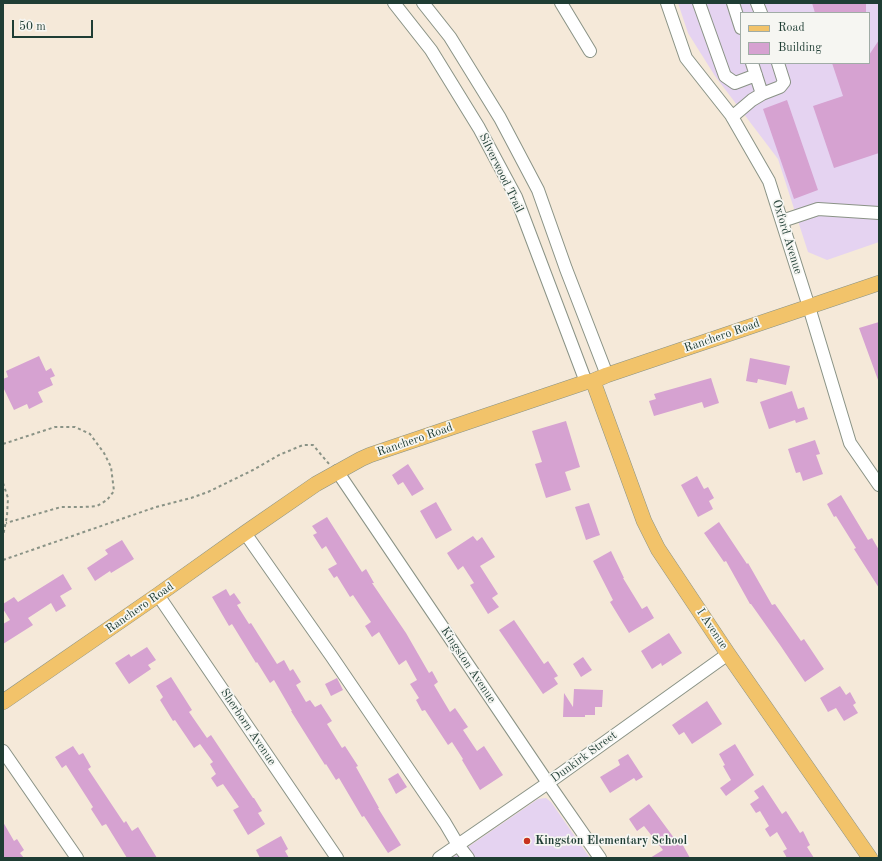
<!DOCTYPE html>
<html>
<head>
<meta charset="utf-8">
<style>
  body { margin:0 }
  #map { position:relative; width:882px; height:861px; overflow:hidden; background:#f5e9d9; font-family:"Old Standard TT",serif }
  canvas { display:block }
  .frame { position:absolute; inset:0; border:4px solid #1f3d34; pointer-events:none }
  .legend { position:absolute; left:740px; top:12px; width:130px; height:52px; box-sizing:border-box; background:#f6f6f2; border:1px solid #a0aca6; margin:0; padding:5px 7px; list-style:none; font-size:12px; color:#1f3d34 }
  .legend li { display:flex; align-items:center; gap:8px; height:20px }
  .legend b { width:20px; border:1px solid #a0aca6 }
  .scale { position:absolute; left:12px; top:20px; width:81px; height:18px; box-sizing:border-box; border:2px solid #1f3d34; border-top:0; padding-left:5px; font-size:12px; line-height:14px; white-space:nowrap; color:#1f3d34; -webkit-text-stroke:3px #f6f6f2; paint-order:stroke }
</style>
</head>
<body>
<div id="map">
<canvas width="882" height="861"></canvas>
<div class="frame"></div>
<ul class="legend">
<li><b style="height:5px;background:#f2c36a"></b>Road</li>
<li><b style="height:11px;background:#d6a2d1"></b>Building</li>
</ul>
<div class="scale">50 m</div>
</div>
<script>
const ctx = document.querySelector('canvas').getContext('2d');
ctx.lineJoin = 'round';
function paint(path, color) {
  ctx.fillStyle = color;
  ctx.fill(path, 'evenodd');
}
function shape(rows) {
  const path = new Path2D();
  for (const r of rows) {
    path.moveTo(r[0], r[1]);
    for (let i = 2; i < r.length; i += 2) path.lineTo(r[i], r[i + 1]);
  }
  return path;
}
function stroke(path, color, width, dash) {
  ctx.strokeStyle = color;
  ctx.lineWidth = width;
  ctx.lineCap = dash ? 'butt' : 'round';
  ctx.setLineDash(dash || []);
  ctx.stroke(path);
}
function label(font, color, halo, rows, align = 'center') {
  ctx.font = font + ' "Old Standard TT",serif';
  ctx.lineWidth = 3.5;
  ctx.setLineDash([]);
  ctx.textBaseline = 'middle';
  ctx.strokeStyle = halo;
  ctx.fillStyle = color;
  for (const [text, x, y, turn = 0] of rows) {
    ctx.save();
    ctx.translate(x, y);
    ctx.rotate((+turn || 0) * Math.PI / 180);
    ctx.textAlign = isNaN(turn) ? turn : align;
    if (halo) ctx.strokeText(text, 0, 0);
    ctx.fillText(text, 0, 0);
    ctx.restore();
  }
}
const built = shape([
  [678,3,879,3,879,242,827,260,808,252,778,159,715,76,688,33],
  [741,13,869,13,869,63,741,63],
  [546,798,551,802,590,858,452,858,538,799]
]);
const building = shape([
  [812,3,866,3,866,13,815,13],
  [879,40,879,153,834,168,813,106,843,96,832,63,869,63,869,55],
  [787,100,818,190,794,199,763,109],
  [879,322,879,380,878,380,859,328],
  [39,356,46,371,51,368,55,376,50,378,53,385,38,392,43,402,29,409,27,404,14,410,3,387,3,379,8,377,6,371],
  [750,358,790,366,786,385,758,379,757,383,746,381],
  [711,378,719,403,704,408,702,402,654,416,649,401,656,399,654,394],
  [792,391,798,409,804,407,808,419,796,423,795,420,769,429,760,402],
  [566,421,580,467,565,472,571,490,546,498,535,464,542,462,532,431],
  [815,440,820,454,816,455,823,474,803,481,800,472,796,473,788,449],
  [408,464,424,489,412,496,403,482,398,485,392,475],
  [697,476,704,489,708,487,714,498,709,501,713,509,698,517,681,485],
  [841,495,868,540,872,538,879,550,879,588,854,549,856,548,836,516,834,517,827,504],
  [436,502,452,530,436,539,420,511],
  [589,503,600,535,586,540,575,507],
  [327,517,362,572,366,569,374,583,372,583,406,633,429,673,432,671,438,682,434,685,450,712,455,708,468,727,463,730,477,751,484,746,503,775,480,790,462,760,463,759,452,742,448,745,425,710,422,711,416,700,419,698,410,684,417,680,406,660,399,665,379,632,372,637,365,626,371,622,353,595,350,597,337,576,334,578,328,569,337,564,326,546,322,549,313,535,317,533,312,526],
  [719,522,747,564,748,563,772,605,775,604,801,641,804,639,824,669,805,682,780,645,751,604,750,604,726,561,724,562,704,533],
  [473,536,477,541,482,537,495,557,480,566,498,594,492,598,499,607,488,614,470,585,474,583,463,566,458,570,447,553],
  [122,540,134,559,111,573,110,571,95,581,87,568,108,554,105,550],
  [611,551,624,578,623,578,642,609,647,606,654,618,629,633,610,602,613,600,593,561],
  [63,574,72,589,60,596,66,606,56,612,51,603,28,618,33,625,3,644,3,624,10,620,3,609,3,604,14,597,18,602],
  [226,589,230,596,234,593,241,603,237,605,249,624,251,623,277,664,284,660,290,671,293,669,301,682,296,685,306,702,310,700,315,707,321,704,332,721,327,724,342,748,345,746,358,766,356,767,379,808,378,808,401,845,388,853,364,816,362,817,339,778,336,780,326,764,325,765,291,711,292,711,274,680,270,683,257,662,256,663,232,624,229,626,212,597],
  [514,620,544,664,548,661,558,676,554,678,558,684,543,694,499,630],
  [669,633,682,653,662,666,661,663,652,669,641,651],
  [147,647,156,660,148,665,151,669,129,684,115,663,129,654,131,657],
  [583,657,592,670,581,677,573,664],
  [171,677,192,710,189,712,207,738,211,735,253,798,254,798,262,811,258,813,265,824,248,835,233,810,239,807,223,784,217,787,211,778,216,774,210,764,213,762,200,744,194,748,175,720,173,721,160,700,163,697,156,686],
  [337,678,343,690,331,696,325,684],
  [840,686,846,695,850,692,856,703,853,705,858,713,844,721,836,708,828,712,820,698],
  [574,689,603,690,602,707,595,707,595,715,585,715,585,717,563,717,564,693,573,707],
  [707,701,722,724,692,744,684,732,679,735,672,725],
  [735,744,754,775,726,796,720,788,731,780,723,766,725,765,719,754],
  [73,746,79,755,83,753,91,767,88,769,124,823,126,821,132,831,138,827,157,858,127,858,106,824,102,826,91,809,93,807,66,765,62,768,55,757],
  [628,754,643,777,636,781,634,778,610,793,600,777,620,765,618,760],
  [398,773,407,787,396,794,388,779],
  [763,785,782,814,786,811,800,833,803,831,810,845,807,847,814,858,787,858,783,851,787,849,777,832,770,837,765,829,769,826,760,811,756,813,750,804,759,798,754,791],
  [649,804,677,842,680,840,690,858,650,858,663,850,644,826,637,831,629,819],
  [3,822,14,841,17,839,24,850,20,853,24,858,3,858],
  [281,836,288,849,285,851,289,858,260,858,256,850]
]);
const path = shape([
  [3,444,55,427,75,427,90,434,104,453,111,467,114,491,107,500,97,506,84,507,61,507,6,523],
  [3,483,8,498,7,516,3,536],
  [3,560,156,507,191,498,208,492,253,470,279,455,303,445,313,445,329,464]
]);
const minor = shape([
  [394,3,431,50,479,128,516,197,586,382],
  [423,3,450,37,500,118,538,190,566,269,607,375],
  [561,3,590,51],
  [667,3,686,58,731,115,769,181,809,307,850,443,879,485],
  [699,3,725,76,735,83,756,75],
  [733,3,741,28],
  [757,3,761,13],
  [752,63,762,94],
  [732,117,752,100,762,94,780,87,784,82,778,63],
  [782,221,818,209,879,213],
  [337,471,548,783,600,858],
  [245,533,332,657,445,823,458,845,468,858],
  [158,595,337,858],
  [3,751,77,858],
  [439,858,548,783,728,654]
]);
const major = shape([
  [593,381,644,521,658,549,728,654,870,858],
  [3,702,158,595,245,533,316,484,361,459,370,455,586,382,593,381,607,375,879,283]
]);
const markers = [
  [527,841,4,"#c8321e"]
];
const streetNames = [
  ["Silverwood Trail",501,173,64],
  ["Oxford Avenue",787,237,73],
  ["Ranchero Road",722,336,-19],
  ["Ranchero Road",415,440,-19],
  ["Ranchero Road",140,608,-35],
  ["I Avenue",712,629,56],
  ["Kingston Avenue",468,665,56],
  ["Sherborn Avenue",248,727,56],
  ["Dunkirk Street",584,757,-36]
];
const poiNames = [
  ["Kingston Elementary School",535,841]
];
paint(built, '#e5d3f1');
paint(building, '#d6a2d1');
stroke(minor, '#8a9386', 14);
stroke(major, '#8a9386', 16);
stroke(path, '#8a9386', 2, [3, 3]);
stroke(minor, '#fff', 12);
stroke(major, '#f2c36a', 15);
for (const [x, y, r, color] of markers) {
  const dot = new Path2D();
  dot.arc(x, y, r, 0, 2 * Math.PI);
  ctx.fillStyle = color;
  ctx.fill(dot);
  stroke(dot, '#f6f6f2', 1.5);
}
label('12px', '#1f3d34', '#f6f6f2', streetNames);
label('bold 12px', '#1f3d34', '#f6f6f2', poiNames, 'left');
</script>
</body>
</html>
